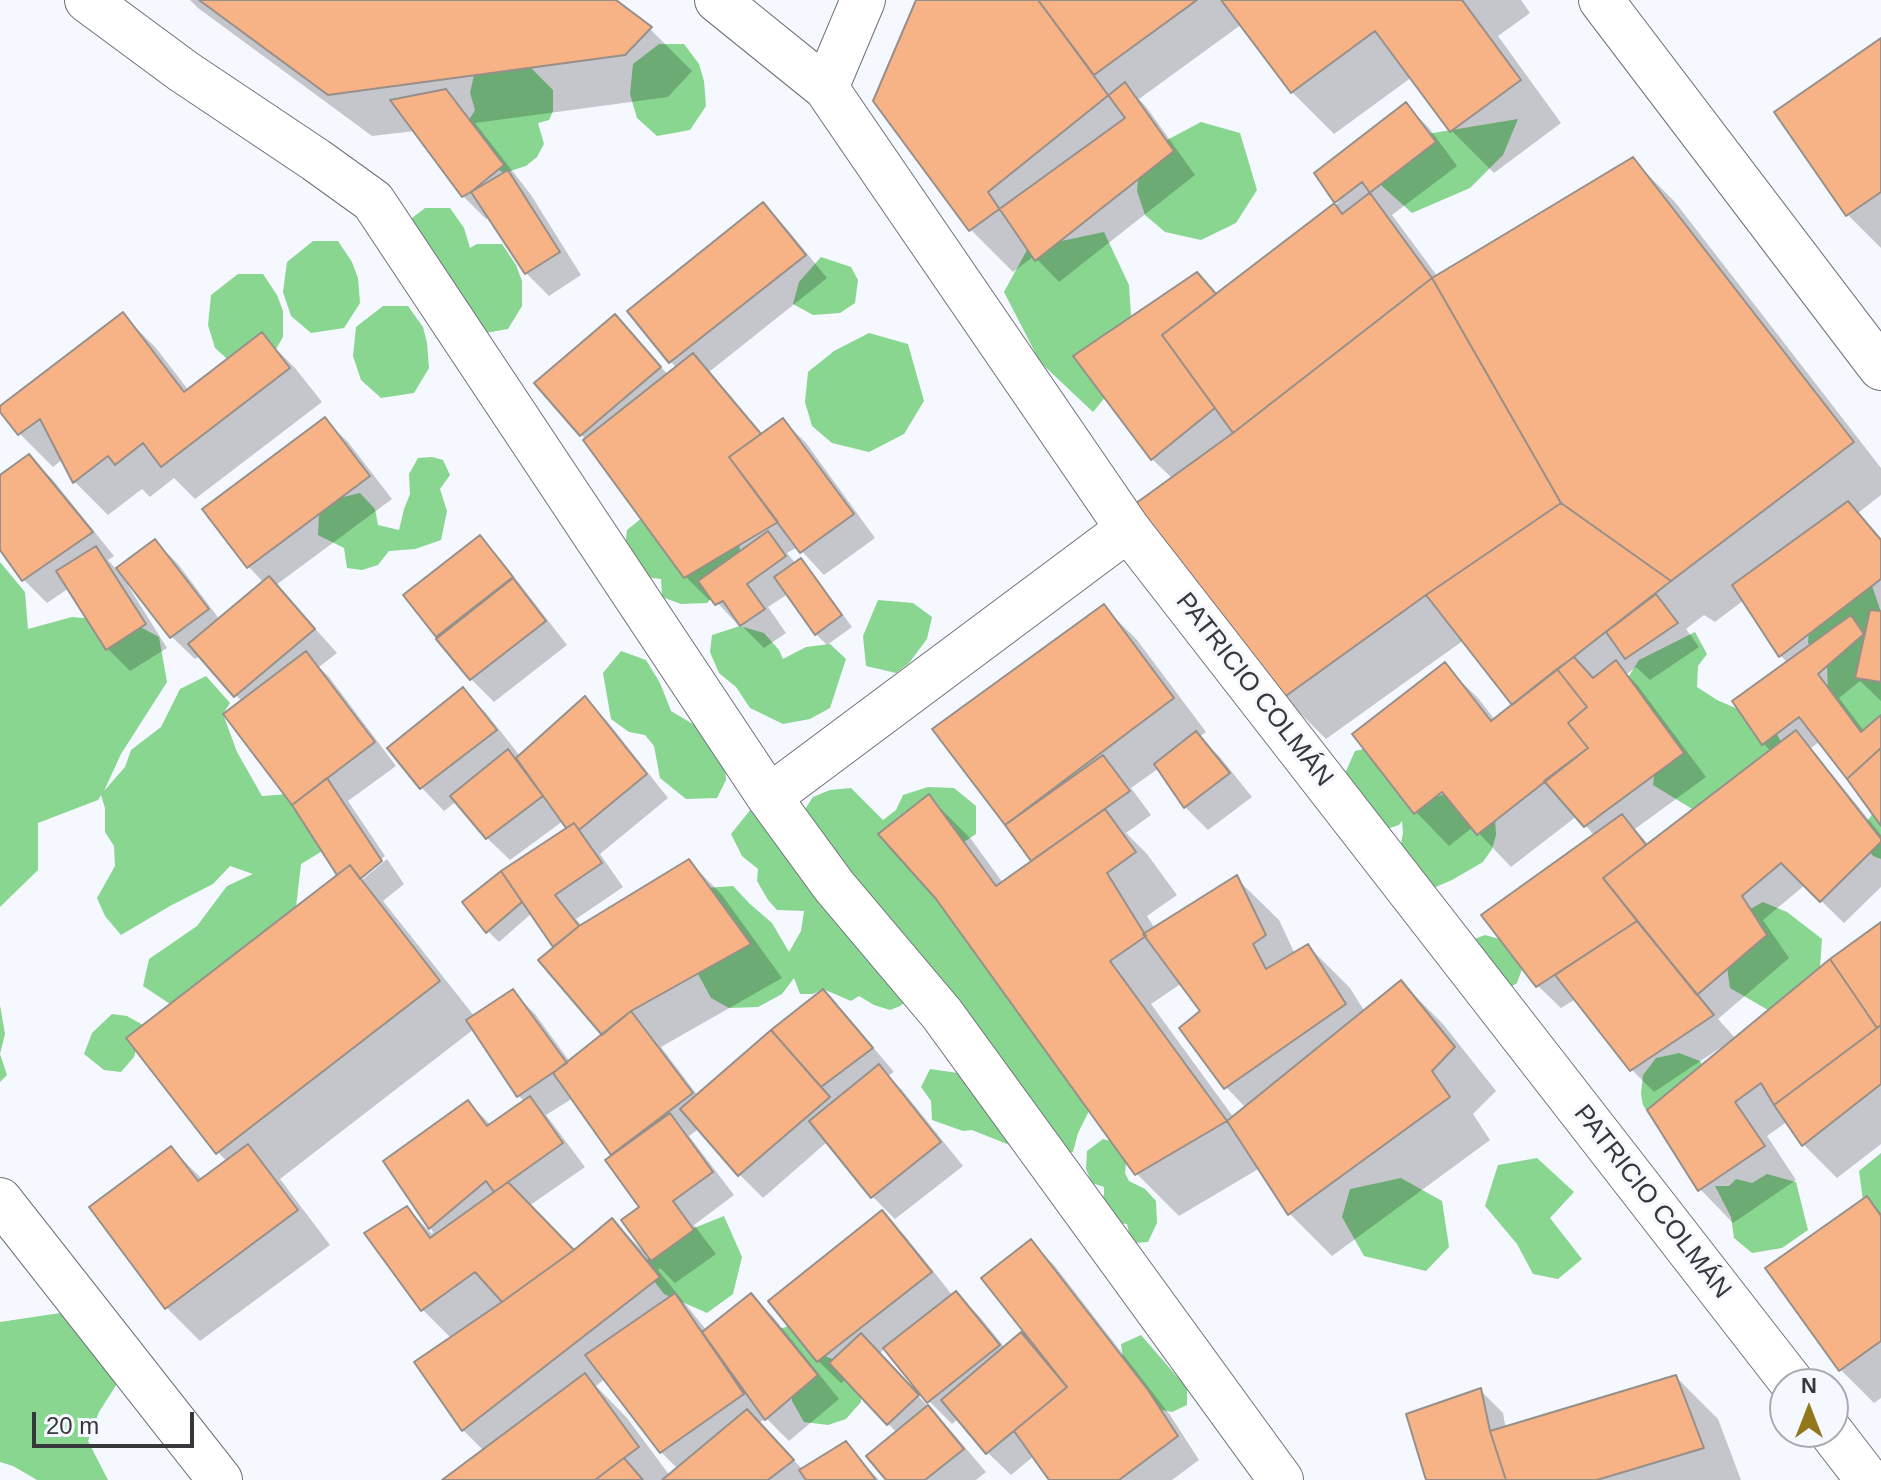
<!DOCTYPE html>
<html>
<head>
<meta charset="utf-8">
<style>
  body { margin:0 }
  #map { position:relative; width:1881px; height:1480px; overflow:hidden; background:#f5f8ff; font-family:Helvetica,sans-serif }
  canvas { display:block }
  .north { position:absolute; left:1769px; top:1368px; width:80px; height:80px; box-sizing:border-box; background:#f5f8ff; border:2px solid #a9abb1; border-radius:50%; rotate:0deg; font-size:22px; font-weight:700; line-height:32px; text-align:center; color:#37383b }
  .north::after { content:''; display:block; margin:auto; width:28px; height:36px; background:#92771d; clip-path:polygon(50% 0,100% 100%,50% 72%,0 100%) }
  .scale { position:absolute; left:32px; top:1412px; width:162px; height:36px; box-sizing:border-box; border:4px solid #37383b; border-top:0; padding-left:10px; font-size:24px; line-height:28px; white-space:nowrap; color:#37383b; -webkit-text-stroke:6px #f5f8ff; paint-order:stroke }
</style>
</head>
<body>
<div id="map">
<canvas width="1881" height="1480"></canvas>
<div class="north">N</div>
<div class="scale">20 m</div>
</div>
<script>
const ctx = document.querySelector('canvas').getContext('2d');
ctx.lineJoin = 'round';
function paint(path, color) {
  ctx.fillStyle = color;
  ctx.fill(path, 'evenodd');
}
function shape(rows) {
  const path = new Path2D();
  for (const r of rows) {
    path.moveTo(r[0], r[1]);
    for (let i = 2; i < r.length; i += 2) path.lineTo(r[i], r[i + 1]);
  }
  return path;
}
function stroke(path, color, width, dash) {
  ctx.strokeStyle = color;
  ctx.lineWidth = width;
  ctx.lineCap = dash ? 'butt' : 'round';
  ctx.setLineDash(dash || []);
  ctx.stroke(path);
}
function label(font, color, halo, rows, align = 'center') {
  ctx.font = font + ' Helvetica,sans-serif';
  ctx.lineWidth = 6;
  ctx.setLineDash([]);
  ctx.textBaseline = 'middle';
  ctx.strokeStyle = halo;
  ctx.fillStyle = color;
  for (const [text, x, y, turn = 0] of rows) {
    ctx.save();
    ctx.translate(x, y);
    ctx.rotate((+turn || 0) * Math.PI / 180);
    ctx.textAlign = isNaN(turn) ? turn : align;
    if (halo) ctx.strokeText(text, 0, 0);
    ctx.fillText(text, 0, 0);
    ctx.restore();
  }
}
const forest = shape([
  [659,44,684,44,699,64,704,81,706,106,690,130,657,136,637,118,630,94,633,64],
  [499,62,531,68,553,90,553,111,549,120,538,123,544,144,537,157,526,166,504,173,481,160,466,125,475,110,470,93,474,75],
  [1518,119,1503,155,1470,188,1412,213,1373,178,1421,135],
  [1201,122,1240,133,1257,190,1236,223,1201,240,1165,232,1145,215,1137,191,1140,161,1167,140],
  [425,208,450,208,464,228,470,248,477,244,502,244,516,265,522,281,522,306,508,329,474,335,399,228],
  [1104,232,1129,285,1134,362,1093,412,1040,362,1004,292,1028,248],
  [313,241,338,241,352,262,358,278,360,303,344,328,311,333,291,316,283,292,287,262],
  [821,257,851,267,858,280,855,303,840,313,813,315,793,304,799,282],
  [238,274,263,274,277,295,283,311,283,337,269,361,235,366,215,348,208,325,211,295],
  [383,306,408,306,423,327,427,343,429,368,414,393,381,398,361,380,353,356,356,327],
  [869,333,908,344,924,401,904,434,869,452,832,443,812,426,805,402,808,372,834,351],
  [432,457,443,460,450,475,440,489,447,511,441,540,415,549,389,551,378,565,362,570,347,568,344,548,318,535,319,513,339,498,360,493,375,509,378,525,399,530,404,509,410,494,409,474,418,458],
  [648,513,738,533,740,551,728,581,707,603,681,604,662,597,661,579,652,578,639,569,625,549,627,530],
  [0,562,25,592,28,629,72,617,131,622,159,637,167,682,121,754,104,791,125,767,131,750,161,727,180,689,206,676,230,703,223,714,237,752,262,796,289,794,337,842,301,864,296,907,206,984,170,1004,143,986,149,959,197,926,227,886,253,874,230,866,213,884,170,906,121,935,105,916,97,898,115,866,114,846,105,832,105,808,101,795,98,800,38,823,38,870,0,907],
  [1869,577,1881,612,1881,733,1850,733,1828,696,1827,666,1819,654,1808,643,1810,604],
  [878,600,913,603,932,617,927,639,909,663,896,673,866,666,863,636],
  [740,626,764,633,779,650,783,659,806,647,830,644,846,659,830,708,810,719,783,724,750,708,736,687,719,673,710,652,712,635],
  [1695,632,1707,654,1698,666,1697,687,1717,700,1770,723,1790,756,1702,815,1653,785,1660,718,1616,710,1624,684,1639,660],
  [621,651,646,660,660,683,671,711,723,742,726,780,717,798,686,799,660,778,654,746,645,735,629,732,611,719,603,673],
  [1364,749,1426,782,1436,797,1458,789,1495,817,1496,835,1492,849,1483,862,1452,880,1431,889,1396,871,1403,833,1402,821,1399,825,1387,829,1342,780,1355,751],
  [928,787,954,788,976,806,976,834,918,873,1089,1111,1078,1133,1073,1152,1045,1155,1022,1150,972,1130,963,1131,932,1120,931,1101,921,1087,930,1069,958,1073,974,1085,912,997,900,1006,890,1010,874,1005,859,996,851,1001,823,989,813,994,800,994,794,978,782,994,758,1007,729,1008,711,998,698,974,688,933,706,888,733,886,750,904,772,923,789,952,801,931,804,911,777,910,768,900,757,881,758,869,742,856,731,834,751,809,780,815,791,830,813,797,830,790,851,788,883,820,896,810,903,795],
  [1881,810,1881,859,1873,856,1863,844,1861,830,1873,813],
  [1763,902,1787,912,1822,939,1819,981,1768,1010,1730,988,1721,925],
  [1485,935,1503,940,1516,954,1522,969,1517,983,1497,996,1469,941],
  [0,1005,5,1034,0,1054,7,1075,0,1082],
  [112,1014,127,1016,143,1025,134,1057,121,1072,104,1070,84,1054,92,1033],
  [1679,1053,1700,1061,1710,1079,1671,1118,1651,1118,1643,1105,1641,1094,1643,1075,1656,1058],
  [1103,1139,1120,1144,1127,1155,1125,1173,1129,1181,1145,1189,1156,1201,1157,1223,1148,1242,1134,1243,1129,1233,1127,1224,1113,1223,1100,1203,1104,1195,1104,1187,1092,1183,1086,1169,1087,1151],
  [1881,1153,1881,1235,1864,1208,1859,1171],
  [1537,1158,1574,1192,1550,1218,1582,1259,1558,1279,1533,1274,1517,1244,1485,1206,1498,1165],
  [1767,1174,1796,1182,1808,1230,1782,1248,1752,1253,1734,1238,1731,1217,1715,1186,1729,1186,1736,1179,1752,1183],
  [1401,1178,1442,1201,1449,1247,1426,1271,1364,1256,1342,1217,1350,1189],
  [724,1216,742,1257,733,1294,707,1313,664,1294,644,1268,651,1250,689,1230],
  [67,1312,122,1376,99,1412,88,1441,108,1480,37,1480,13,1466,0,1462,0,1322],
  [792,1325,810,1329,827,1357,841,1362,861,1379,861,1402,846,1419,828,1425,804,1422,792,1401,792,1385,760,1335],
  [1141,1335,1187,1388,1187,1405,1172,1412,1158,1409,1125,1373,1121,1344]
]);
const shadow = shape([
  [190,0,613,0,650,29,692,71,668,97,475,123,531,195,581,275,549,296,526,273,489,217,486,219,463,196,415,131,372,136,198,8],
  [918,0,1521,0,1530,13,1498,36,1561,123,1494,173,1452,131,1412,77,1334,134,1292,92,1242,24,1139,99,1147,108,1195,175,1059,282,1034,256,1013,272,971,230,875,101],
  [1881,41,1881,248,1848,215],
  [1406,105,1429,128,1457,166,1392,215,1438,277,1633,160,1675,202,1881,468,1881,495,1858,513,1881,538,1881,701,1860,681,1839,698,1864,731,1881,717,1881,823,1820,741,1811,748,1881,835,1881,887,1844,923,1805,885,1763,920,1789,958,1718,1019,1736,1039,1881,925,1881,1144,1837,1178,1804,1145,1788,1121,1767,1136,1796,1180,1733,1223,1700,1189,1722,1051,1720,1048,1654,1092,1631,1069,1576,999,1561,1008,1538,986,1595,836,1577,816,1511,867,1473,827,1449,846,1416,812,1444,665,1478,698,1495,720,1515,705,1464,640,1326,739,1284,697,1173,479,1152,459,1197,274,1218,295,1337,204],
  [1744,600,1781,656,1788,663,1735,701,1764,744,1771,751,1649,845,1635,829,1706,777,1638,686,1627,674,1636,667,1650,680,1699,647,1686,629,1704,615,1715,622],
  [763,205,786,228,827,278,709,372,763,435,783,420,806,443,875,538,824,575,798,547,787,553,796,564,801,561,812,572,852,627,827,645,816,634,788,594,768,607,786,633,764,648,742,626,740,627,713,598,709,600,686,577,581,434,615,317,638,340,668,375,677,368,670,361],
  [123,315,156,348,189,391,262,335,295,368,322,402,195,499,174,478,150,497,142,489,108,515,75,482,63,459,53,467,20,434,0,408],
  [325,420,348,442,392,499,276,585,337,653,319,667,329,677,396,766,348,801,385,856,359,877,362,880,387,859,404,884,383,901,475,1017,512,991,535,1014,570,1062,605,1035,556,947,532,913,499,942,488,931,502,873,569,829,563,821,510,860,487,838,457,801,444,811,422,788,390,748,463,690,486,713,520,756,584,698,607,721,668,798,600,854,623,887,576,919,582,926,689,861,722,895,782,978,661,1047,698,1096,823,991,845,1014,894,1072,888,1076,902,1090,963,1166,895,1219,872,1196,828,1141,763,1198,740,1175,700,1128,689,1136,734,1195,694,1225,716,1254,675,1283,660,1268,658,1270,707,1331,751,1295,774,1318,839,1399,789,1441,766,1418,759,1423,803,1470,845,1444,879,1480,446,1480,484,1451,463,1430,416,1362,452,1339,422,1309,407,1208,432,1234,433,1232,386,1161,468,1102,491,1125,525,1102,519,1096,474,1029,280,1179,330,1245,200,1341,166,1307,171,1148,203,1180,227,1162,218,1152,340,875,293,804,242,702,201,655,195,659,172,637,124,575,122,576,167,648,130,671,107,648,69,588,47,603,24,580,0,546,0,478,29,456,52,479,114,556,108,560,117,570,155,541,178,564,220,620,264,583,248,566],
  [573,1098,613,1156,642,1207,644,1249,642,1250,612,1220,574,1252,529,1206,585,1167,546,1115],
  [606,1378,661,1452,678,1469,670,1476,627,1418,596,1386],
  [480,538,502,561,567,645,494,702,471,679,406,596],
  [1104,607,1137,640,1206,732,1199,737,1219,756,1252,797,1208,830,1185,807,1159,768,1131,788,1151,815,1126,833,1147,854,1177,895,1147,916,1155,929,1236,878,1279,920,1295,954,1308,946,1350,988,1365,1012,1401,982,1443,1024,1496,1091,1473,1114,1490,1140,1332,1256,1290,1214,1260,1168,1179,1216,1137,1174,938,898,929,797,971,839,1003,883,1035,861,1007,823],
  [1182,983,1203,1012,1226,1087,1246,1108,1234,1118,1151,1004],
  [1867,1199,1881,1213,1881,1398,1874,1403,1841,1370],
  [882,1213,905,1236,953,1296,956,1293,979,1316,1005,1348,1021,1335,1038,1353,1040,1351,1031,1242,1054,1265,1170,1415,1199,1460,1172,1480,1052,1480,1034,1456,1011,1475,988,1453,959,1418,952,1424,929,1401,886,1348,879,1354,951,1431,986,1472,976,1480,889,1480,897,1433,846,1380,841,1383,818,1361],
  [1676,1377,1718,1419,1741,1480,1429,1480,1480,1390,1503,1413,1506,1429]
]);
const building = shape([
  [199,0,616,0,652,27,625,55,328,95,199,0],
  [916,0,1038,0,1125,118,969,231,873,101,916,0],
  [1038,0,1197,0,1094,75,1038,0],
  [1221,0,1462,0,1521,80,1450,132,1375,31,1291,93,1221,0],
  [1881,38,1881,192,1846,216,1774,112,1881,38],
  [1125,82,1174,151,1035,261,988,192,1125,82],
  [446,89,504,165,471,192,462,197,390,100,446,89],
  [1406,102,1436,142,1342,214,1314,173,1406,102],
  [1633,157,1854,442,1671,581,1561,503,1432,278,1633,157],
  [508,170,560,252,525,274,471,192,508,170],
  [1362,182,1432,278,1233,433,1162,335,1362,182],
  [763,202,806,255,669,363,627,311,763,202],
  [1197,272,1216,294,1162,335,1215,408,1151,460,1073,356,1197,272],
  [1432,278,1561,503,1426,595,1283,698,1128,509,1233,433,1432,278],
  [123,312,184,392,262,332,290,368,161,467,143,443,115,465,108,456,73,483,40,419,18,435,0,412,0,406,123,312],
  [615,314,661,367,580,436,534,383,615,314],
  [693,353,761,434,729,457,778,522,684,578,583,440,693,353],
  [325,417,370,476,247,568,202,509,325,417],
  [783,418,854,514,800,553,729,457,783,418],
  [29,454,93,532,22,581,0,550,0,475,29,454],
  [1848,501,1881,540,1881,579,1779,657,1732,585,1848,501],
  [1561,503,1671,581,1512,705,1426,595,1561,503],
  [768,531,786,556,747,584,765,609,740,626,723,601,715,605,698,581,768,531],
  [480,535,513,577,436,637,403,595,480,535],
  [155,539,209,609,170,638,116,568,155,539],
  [96,546,146,624,106,650,56,571,96,546],
  [801,558,842,615,815,635,774,577,801,558],
  [269,576,315,629,234,697,188,644,269,576],
  [513,578,546,621,470,680,436,639,513,578],
  [1656,594,1678,623,1625,659,1606,632,1656,594],
  [1104,604,1174,698,1005,825,932,729,1104,604],
  [1870,610,1881,611,1881,682,1855,678,1870,610],
  [1851,615,1864,634,1818,674,1861,732,1881,715,1881,748,1847,779,1799,717,1762,745,1732,701,1851,615],
  [306,651,375,742,292,805,223,714,306,651],
  [1574,657,1593,678,1616,660,1684,753,1584,827,1544,781,1588,748,1568,723,1587,707,1557,669,1574,657],
  [1445,662,1491,721,1557,669,1587,707,1568,723,1588,748,1477,835,1442,792,1414,814,1352,734,1445,662],
  [463,687,497,730,420,789,387,748,463,687],
  [585,696,647,774,579,830,574,823,566,828,516,758,585,696],
  [1796,730,1881,839,1881,842,1820,902,1781,863,1742,896,1767,935,1697,995,1603,878,1796,730],
  [1196,731,1230,773,1184,808,1154,764,1196,731],
  [1881,748,1881,826,1847,779,1881,748],
  [508,749,543,796,486,839,450,796,508,749],
  [1103,755,1130,791,1031,861,1005,825,1103,755],
  [327,778,382,861,360,879,350,865,337,875,292,805,327,778],
  [929,794,996,886,1105,809,1136,852,1107,873,1146,936,1110,961,1227,1121,1135,1175,936,899,878,834,929,794],
  [1622,814,1646,845,1603,878,1637,921,1536,987,1481,915,1622,814],
  [574,823,602,863,555,895,579,926,553,947,501,871,574,823],
  [689,859,751,944,631,1011,602,1035,538,960,579,926,689,859],
  [350,865,440,981,216,1154,126,1038,350,865],
  [501,871,522,902,486,933,462,902,501,871],
  [1237,875,1266,935,1253,944,1266,969,1308,944,1346,1004,1224,1089,1179,1028,1200,1011,1143,934,1237,875],
  [1637,921,1714,1015,1630,1071,1555,975,1637,921],
  [1881,922,1881,1025,1877,1028,1830,959,1881,922],
  [1830,959,1877,1028,1774,1105,1761,1083,1735,1102,1765,1146,1698,1191,1647,1110,1830,959],
  [1401,980,1455,1047,1432,1071,1450,1097,1288,1215,1227,1121,1401,980],
  [513,989,567,1063,517,1097,466,1020,513,989],
  [823,989,873,1048,821,1087,771,1030,823,989],
  [631,1011,693,1093,611,1155,553,1073,631,1011],
  [1881,1025,1881,1084,1802,1146,1774,1105,1881,1025],
  [771,1030,830,1097,738,1176,680,1109,771,1030],
  [879,1064,941,1142,871,1198,809,1121,879,1064],
  [530,1096,563,1143,494,1192,486,1181,429,1229,383,1161,468,1100,487,1126,530,1096],
  [670,1113,713,1172,673,1201,694,1230,651,1261,621,1220,639,1207,605,1160,670,1113],
  [248,1144,298,1210,165,1309,89,1207,171,1146,198,1181,248,1144],
  [508,1182,574,1250,502,1302,475,1272,421,1311,364,1233,407,1206,430,1238,508,1182],
  [1867,1196,1881,1216,1881,1341,1839,1371,1765,1268,1867,1196],
  [882,1210,932,1272,817,1362,768,1301,882,1210],
  [612,1218,660,1277,462,1431,414,1362,502,1302,574,1250,612,1218],
  [1031,1239,1148,1390,1178,1436,1119,1480,1049,1480,1014,1431,1067,1387,981,1278,1031,1239],
  [956,1291,1000,1345,927,1403,883,1348,956,1291],
  [675,1293,744,1394,660,1453,585,1355,675,1293],
  [751,1293,818,1375,765,1420,702,1332,751,1293],
  [1021,1332,1067,1387,986,1454,941,1400,1021,1332],
  [861,1333,919,1395,887,1425,829,1363,861,1333],
  [585,1373,639,1447,624,1458,595,1480,442,1480,585,1373],
  [1676,1375,1704,1448,1597,1480,1506,1480,1490,1431,1676,1375],
  [1481,1388,1490,1431,1506,1480,1426,1480,1406,1414,1481,1388],
  [928,1405,964,1449,925,1480,886,1480,866,1456,928,1405],
  [747,1409,794,1460,768,1480,662,1480,747,1409],
  [846,1441,876,1480,806,1480,799,1470,846,1441],
  [624,1458,643,1480,595,1480,624,1458]
]);
const minor = shape([
  [87,0,183,71,316,160,373,201,769,797,834,886,942,1014,1281,1480],
  [717,0,826,88,1128,529,1793,1384],
  [1601,0,1881,368],
  [826,88,863,0],
  [769,797,1128,529],
  [0,1200,220,1480],
  [1831,1432,1868,1480]
]);
const streetNames = [
  ["PATRICIO COLMÁN",1254,690,52],
  ["PATRICIO COLMÁN",1652,1202,52]
];
paint(forest, '#88d690');
paint(shadow, '#0003');
paint(building, '#f7b286');
stroke(building, '#978f8a', 2);
stroke(minor, '#6d7178', 46);
stroke(minor, '#fff', 44);
label('26px', '#37383b', '#f5f8ff', streetNames);
</script>
</body>
</html>
